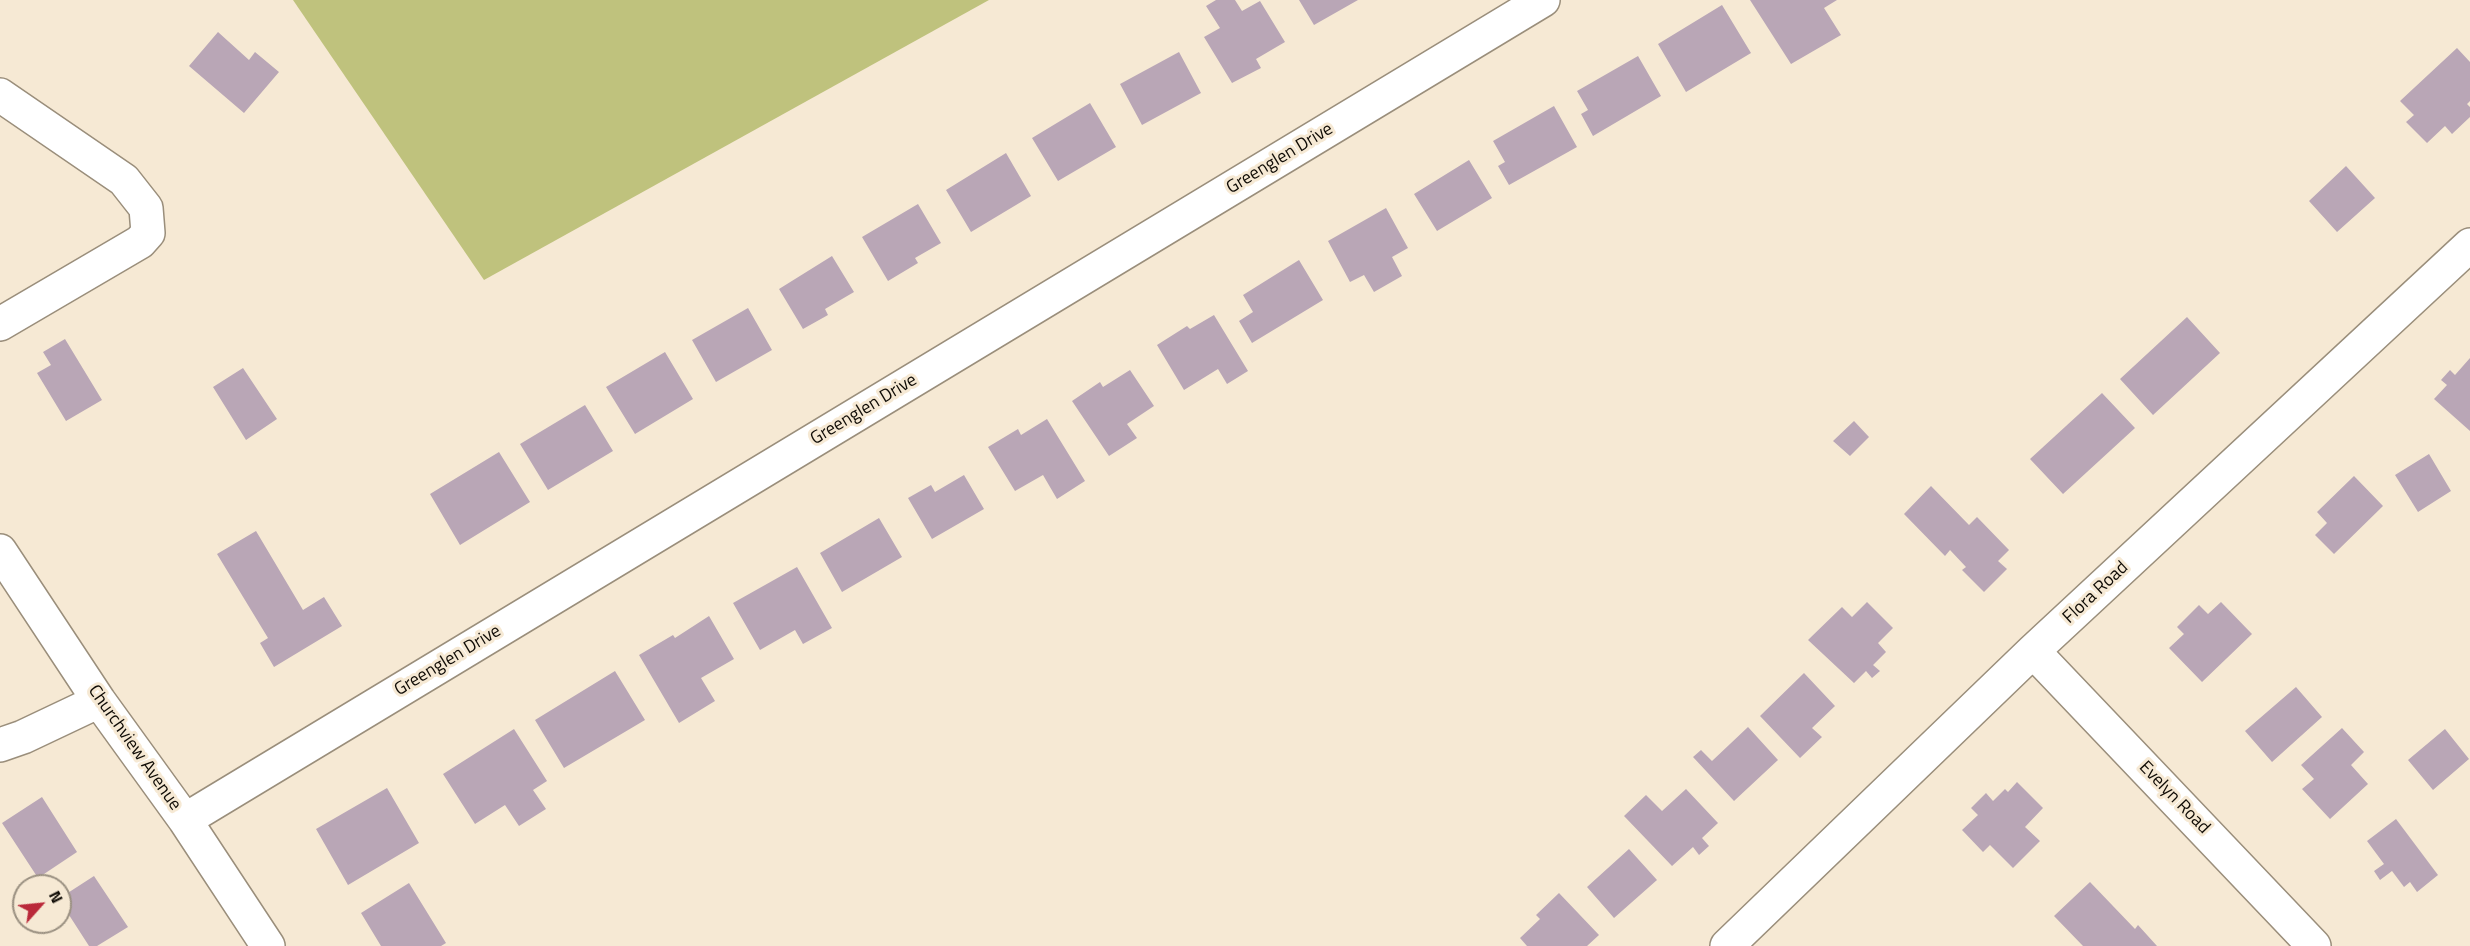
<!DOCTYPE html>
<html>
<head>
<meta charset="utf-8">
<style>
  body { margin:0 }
  #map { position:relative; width:2470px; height:946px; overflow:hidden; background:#f6e9d4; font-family:"Titillium Web",sans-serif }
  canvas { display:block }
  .north { position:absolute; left:12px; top:874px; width:60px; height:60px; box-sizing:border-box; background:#f6e9d4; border:2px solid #9a9081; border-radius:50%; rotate:63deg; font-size:16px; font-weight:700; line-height:24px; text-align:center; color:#0f0b05 }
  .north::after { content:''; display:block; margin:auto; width:21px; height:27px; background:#ba293a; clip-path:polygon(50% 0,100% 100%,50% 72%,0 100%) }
</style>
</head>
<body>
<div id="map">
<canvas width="2470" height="946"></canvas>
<div class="north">N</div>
</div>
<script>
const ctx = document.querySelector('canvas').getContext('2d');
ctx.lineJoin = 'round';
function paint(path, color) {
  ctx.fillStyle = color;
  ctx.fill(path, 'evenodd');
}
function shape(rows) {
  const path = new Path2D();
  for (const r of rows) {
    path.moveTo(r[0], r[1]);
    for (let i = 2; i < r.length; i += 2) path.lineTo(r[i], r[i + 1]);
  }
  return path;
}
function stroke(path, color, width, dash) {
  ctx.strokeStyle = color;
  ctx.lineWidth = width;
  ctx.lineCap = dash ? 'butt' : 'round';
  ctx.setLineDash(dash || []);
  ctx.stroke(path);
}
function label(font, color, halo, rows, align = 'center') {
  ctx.font = font + ' "Titillium Web",sans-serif';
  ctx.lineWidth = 6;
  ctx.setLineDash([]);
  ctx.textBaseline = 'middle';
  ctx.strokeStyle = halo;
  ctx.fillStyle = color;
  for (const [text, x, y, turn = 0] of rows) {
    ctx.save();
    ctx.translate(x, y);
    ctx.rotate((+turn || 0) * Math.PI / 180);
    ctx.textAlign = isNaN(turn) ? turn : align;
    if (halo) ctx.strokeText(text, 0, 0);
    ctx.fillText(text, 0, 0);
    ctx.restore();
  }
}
const green = shape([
  [293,0,989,0,484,280]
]);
const building = shape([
  [1216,0,1235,0,1242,11,1260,1,1285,42,1256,59,1261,68,1232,83,1204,37,1220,28,1206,6],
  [1299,0,1358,0,1314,25],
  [1750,0,1837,0,1824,8,1841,35,1791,64],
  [1722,5,1751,53,1686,92,1658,44],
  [218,32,249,60,255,52,279,72,244,113,189,66],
  [2457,48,2470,62,2470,101,2467,104,2470,107,2470,117,2452,134,2445,126,2427,143,2406,122,2414,115,2400,101],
  [1179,52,1201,93,1142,125,1120,84],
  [1638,56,1661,96,1593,136,1581,114,1588,110,1577,91],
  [1090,103,1116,147,1058,181,1032,138],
  [1554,106,1577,147,1509,185,1498,166,1505,162,1493,141],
  [1006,153,1031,196,971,232,946,190],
  [1469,160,1492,198,1437,231,1414,194],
  [2346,166,2375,198,2337,232,2309,201],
  [918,204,941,243,915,258,918,263,888,281,862,237],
  [1386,208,1408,248,1392,257,1402,276,1374,292,1364,275,1350,282,1328,241],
  [832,256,854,292,825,309,828,315,803,329,779,289],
  [1299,260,1323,300,1252,343,1239,321,1253,312,1243,295],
  [748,308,772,350,716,382,692,340],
  [1214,315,1248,371,1227,384,1218,369,1184,390,1157,345,1187,326,1190,329],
  [2187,317,2220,353,2153,415,2120,379],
  [65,339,102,400,66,421,37,373,51,365,43,352],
  [665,352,693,399,635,434,606,387],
  [2470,358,2470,431,2434,399,2447,385,2441,380,2450,370,2455,375],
  [243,368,277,419,246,440,213,387],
  [1130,370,1154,406,1127,424,1137,438,1109,456,1072,401,1100,382,1103,387],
  [2102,393,2135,428,2063,494,2030,459],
  [585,405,613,451,548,490,520,444],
  [1047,419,1085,481,1057,499,1043,475,1015,491,988,447,1018,429,1021,435],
  [1854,421,1869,437,1850,456,1833,441],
  [499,452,530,502,460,545,430,494],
  [2429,454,2451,491,2418,512,2395,475],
  [964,475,984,509,932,539,908,498,931,485,935,492],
  [2354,476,2383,506,2334,554,2315,535,2327,523,2317,512],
  [1931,486,1969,525,1977,517,2009,550,1998,561,2007,569,1984,592,1962,570,1966,567,1950,550,1945,556,1904,514],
  [879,518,902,557,842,592,820,553],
  [256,531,303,610,324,597,342,626,274,667,260,643,268,638,217,554],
  [797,567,832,628,803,644,795,630,760,650,733,603],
  [1867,602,1893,628,1878,643,1886,652,1873,665,1880,671,1872,678,1866,671,1854,683,1808,640,1842,607,1852,617],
  [2221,602,2252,634,2202,682,2169,648,2184,634,2177,627,2199,605,2208,614],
  [709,616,734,659,701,678,715,701,679,723,639,655,673,635,675,638],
  [615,671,645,720,564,768,535,720],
  [1804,673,1835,706,1812,728,1822,737,1800,758,1760,716],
  [2296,687,2322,717,2272,762,2245,731],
  [1748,727,1778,760,1734,801,1693,757,1701,750,1712,761],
  [2342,728,2364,752,2351,765,2368,784,2330,819,2302,789,2314,779,2301,765],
  [514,729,547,781,533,790,546,809,519,826,505,805,475,824,443,774],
  [2445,729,2469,759,2433,790,2408,760],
  [2017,782,2043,808,2025,827,2040,841,2013,868,1990,845,1983,852,1962,830,1978,815,1971,808,1986,793,1993,801,2005,789,2008,792],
  [387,788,419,843,348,885,316,829],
  [1686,789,1718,823,1702,838,1709,846,1699,855,1693,847,1672,866,1624,816,1646,795,1662,811],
  [42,797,77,852,38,878,2,823],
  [2396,819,2438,875,2417,892,2410,882,2404,887,2392,871,2380,880,2374,871,2384,864,2367,841],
  [1629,849,1657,880,1614,918,1587,887],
  [94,876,128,927,97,946,89,946,60,901,60,898],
  [2090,882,2135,929,2138,925,2157,946,2083,946,2054,916],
  [409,883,446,943,441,946,381,946,361,913],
  [1559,893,1599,935,1587,946,1527,946,1520,938,1540,919,1536,915]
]);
const minor = shape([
  [0,95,124,180,146,208,148,233,140,242,0,324],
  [0,551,99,701,185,820,268,946],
  [2033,651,2314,946],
  [0,745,23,737,99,701],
  [185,820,1543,0],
  [1727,946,2033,651,2470,245]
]);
const streetNames = [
  ["Greenglen Drive",1280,159,-31],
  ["Greenglen Drive",864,410,-31],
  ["Flora Road",2096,593,-43],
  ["Greenglen Drive",448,661,-31],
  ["Churchview Avenue",134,748,55],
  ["Evelyn Road",2174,798,46]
];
paint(green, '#bfc27d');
paint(building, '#b9a6b6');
stroke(minor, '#9a8e7b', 36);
stroke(minor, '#fff', 33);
label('18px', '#0f0b05', '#f6e9d4', streetNames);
</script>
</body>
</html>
